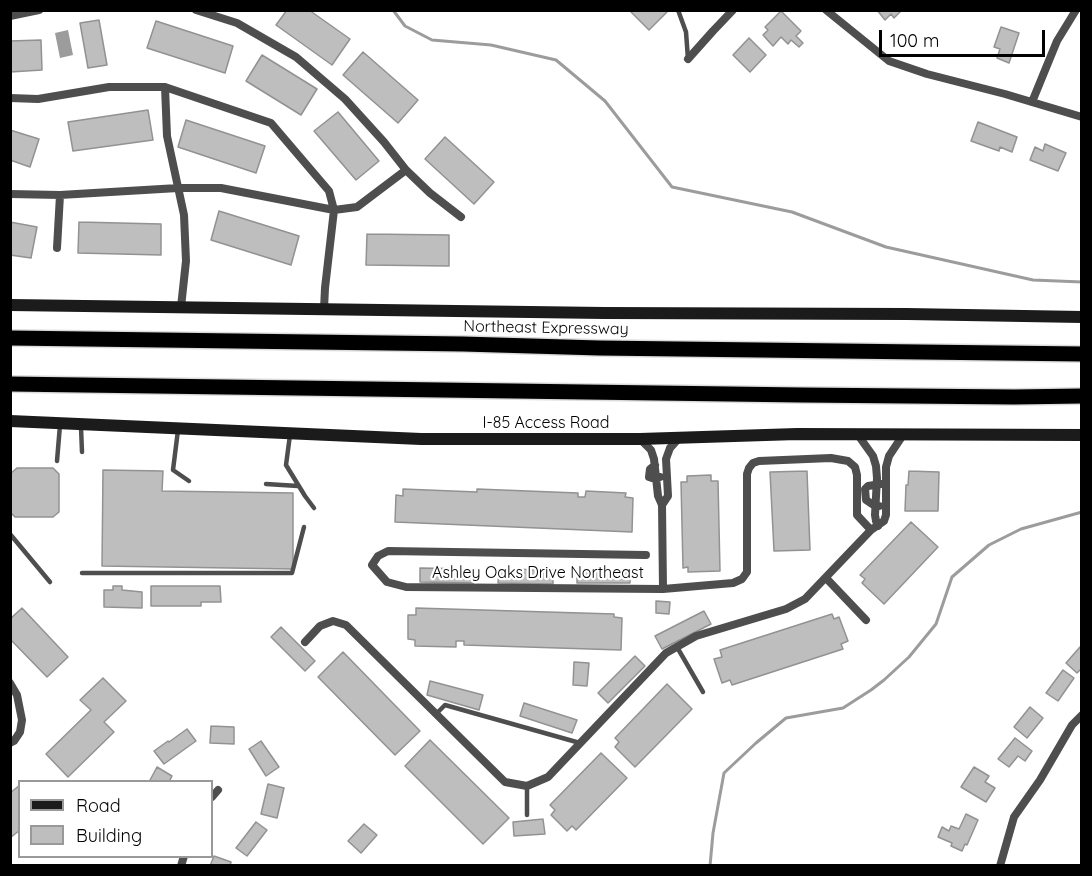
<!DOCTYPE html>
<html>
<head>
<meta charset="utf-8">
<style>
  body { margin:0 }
  #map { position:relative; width:1092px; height:876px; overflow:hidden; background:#fff; font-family:Quicksand,sans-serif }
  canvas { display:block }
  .frame { position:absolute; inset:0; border:12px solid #000; pointer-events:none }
  .legend { position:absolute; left:18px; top:780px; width:195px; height:78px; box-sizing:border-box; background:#fff; border:2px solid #999; margin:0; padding:8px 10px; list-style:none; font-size:18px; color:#000 }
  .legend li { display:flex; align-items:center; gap:12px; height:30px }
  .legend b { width:30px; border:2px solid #999 }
  .scale { position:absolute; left:879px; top:30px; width:166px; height:27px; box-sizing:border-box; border:3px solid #000; border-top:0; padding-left:8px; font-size:18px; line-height:21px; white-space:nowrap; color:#000; -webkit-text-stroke:4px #fff; paint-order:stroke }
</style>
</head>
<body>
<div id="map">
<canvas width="1092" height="876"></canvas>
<div class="frame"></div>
<ul class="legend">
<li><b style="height:8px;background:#1b1b1b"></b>Road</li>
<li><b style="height:16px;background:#bebebe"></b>Building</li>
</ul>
<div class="scale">100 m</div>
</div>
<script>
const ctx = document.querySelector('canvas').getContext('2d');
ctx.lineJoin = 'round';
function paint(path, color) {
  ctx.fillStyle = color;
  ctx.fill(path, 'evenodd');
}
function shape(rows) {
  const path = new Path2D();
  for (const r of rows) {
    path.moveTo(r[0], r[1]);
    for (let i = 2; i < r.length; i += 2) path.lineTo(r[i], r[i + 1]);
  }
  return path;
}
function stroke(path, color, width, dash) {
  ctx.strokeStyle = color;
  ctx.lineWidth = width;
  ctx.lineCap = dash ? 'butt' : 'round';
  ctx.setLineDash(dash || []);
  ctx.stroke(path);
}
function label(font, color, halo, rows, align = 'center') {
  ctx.font = font + ' Quicksand,sans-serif';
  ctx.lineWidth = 4.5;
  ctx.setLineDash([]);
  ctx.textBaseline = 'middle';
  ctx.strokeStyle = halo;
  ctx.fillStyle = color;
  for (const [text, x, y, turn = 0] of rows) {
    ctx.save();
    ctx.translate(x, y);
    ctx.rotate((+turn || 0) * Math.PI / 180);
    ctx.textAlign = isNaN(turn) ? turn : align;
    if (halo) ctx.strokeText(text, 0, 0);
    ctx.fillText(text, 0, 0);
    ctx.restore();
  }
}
const water = shape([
  [68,30,73,55,60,58,55,33]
]);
const stream = shape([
  [393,10,405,26,432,40,491,45,556,60,605,101,672,187,792,212,886,247,1033,280,1082,282],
  [710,866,713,833,724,773,756,743,786,718,843,708,871,690,884,680,909,657,936,624,952,577,989,545,1021,529,1082,512]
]);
const building = shape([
  [287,10,309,10,350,39,332,65,276,25,287,10],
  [632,10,665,10,667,12,649,30,631,12,632,10],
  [877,10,902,10,894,18,891,14,885,20,877,10],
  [781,11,801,31,796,36,803,43,799,47,791,40,788,44,781,37,773,46,763,35,768,30,765,27,781,11],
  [99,20,107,65,88,68,80,23,99,20],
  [156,21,233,46,225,73,147,48,156,21],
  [1001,27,1019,33,1009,63,997,58,1000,49,994,47,1001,27],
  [749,38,766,55,750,72,733,55,749,38],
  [41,40,42,70,10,72,10,41,41,40],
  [363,52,418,100,398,123,343,75,363,52],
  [262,55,317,89,301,115,246,81,262,55],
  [148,110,153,140,73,151,68,122,148,110],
  [338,112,379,161,356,180,314,131,338,112],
  [186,120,265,146,256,173,178,147,186,120],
  [978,122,1017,137,1012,152,1000,147,999,151,971,141,978,122],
  [10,130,39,139,30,167,10,160,10,130],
  [445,137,494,182,474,204,425,159,445,137],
  [1045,144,1066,153,1058,171,1030,160,1035,147,1043,151,1045,144],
  [219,211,299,236,291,265,211,240,219,211],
  [10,222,37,227,31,258,10,255,10,222],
  [79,222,161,224,161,255,78,253,79,222],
  [367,234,449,235,449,266,366,265,367,234],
  [17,468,53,468,59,474,59,512,53,517,15,517,10,512,10,474,17,468],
  [103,470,163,471,162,491,293,493,293,569,102,566,103,470],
  [807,471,810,550,774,551,770,472,807,471],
  [909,471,939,472,938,511,905,511,906,485,908,485,909,471],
  [711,475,711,481,718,481,720,571,688,572,688,567,683,568,681,482,687,482,687,476,711,475],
  [403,489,477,492,477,489,578,493,578,497,585,497,586,491,626,493,625,497,633,498,632,532,395,522,396,495,403,496,403,489],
  [911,522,938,547,884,604,862,583,865,579,860,575,911,522],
  [420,568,475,569,474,583,420,582,420,568],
  [499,569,553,570,553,584,498,583,499,569],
  [577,570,630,570,630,583,577,583,577,570],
  [113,586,122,586,122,590,142,592,142,608,104,607,104,590,113,590,113,586],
  [151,586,220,586,221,602,201,602,201,606,151,606,151,586],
  [656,601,670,602,669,614,656,613,656,601],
  [22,608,68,657,47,677,10,639,10,619,22,608],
  [416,608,614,614,614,617,622,618,621,650,464,645,464,641,456,641,456,647,415,646,415,640,408,639,408,615,416,615,416,608],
  [704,611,711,624,662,649,655,636,704,611],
  [832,614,834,619,839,617,848,641,841,644,843,649,732,685,730,680,722,683,714,659,722,657,720,650,832,614],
  [281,627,315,661,305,671,271,637,281,627],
  [1080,647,1082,648,1082,668,1077,673,1066,663,1080,647],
  [343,652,420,731,395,755,318,677,343,652],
  [635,656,645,666,608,703,598,693,635,656],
  [574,662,589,663,587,686,573,685,574,662],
  [1063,670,1074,678,1058,701,1046,693,1063,670],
  [103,678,126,701,104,722,114,732,68,777,46,754,91,710,80,700,103,678],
  [430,681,483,695,479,710,427,695,430,681],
  [667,684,692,709,635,767,615,747,619,742,615,738,667,684],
  [524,703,577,720,572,733,520,716,524,703],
  [1030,707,1043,718,1027,738,1014,727,1030,707],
  [211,726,234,727,234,744,210,743,211,726],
  [187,729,196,741,164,764,154,751,168,741,169,742,187,729],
  [1015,738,1032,751,1025,761,1018,756,1009,767,998,759,1015,738],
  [430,740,509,818,483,844,405,766,430,740],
  [261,741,279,767,266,776,249,749,261,741],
  [601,753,627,778,576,830,572,826,567,831,551,815,555,810,550,805,601,753],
  [157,767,172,776,169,782,149,782,157,767],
  [974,767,989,776,985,782,995,788,986,802,961,787,974,767],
  [268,784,284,788,277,818,261,814,268,784],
  [20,785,20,830,10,838,10,793,20,785],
  [966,814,978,820,967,845,965,844,962,851,951,846,952,843,938,837,942,827,949,831,951,826,959,829,966,814],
  [543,819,545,834,514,836,513,822,543,819],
  [256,822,267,830,247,856,236,848,256,822],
  [364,824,377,835,361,853,348,841,364,824],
  [214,856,231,862,230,866,210,866,214,856]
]);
const service = shape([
  [678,10,686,32,688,59],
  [81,427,82,452],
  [178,430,173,470,189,481],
  [290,435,286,465,305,496,314,508],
  [57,461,60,425],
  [266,484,298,486],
  [10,534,50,582],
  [82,573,292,573,304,527],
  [677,647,703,692],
  [436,714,445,705,580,743],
  [527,786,527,815]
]);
const minor = shape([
  [196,10,237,23,296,57,345,99,384,142,406,170,357,207,334,210,325,288,324,309],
  [826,10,889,61,927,74,1005,94,1082,117],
  [10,16,39,10],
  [688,59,713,31,733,10],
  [165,87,167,136,184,215,186,261,181,307],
  [10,98,38,99,109,87,165,87,271,123,329,191,334,210,221,188,178,188,60,195,10,194],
  [1032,102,1057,41,1076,10],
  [406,170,430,193,461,217],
  [57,248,60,195],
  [858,435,873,456,876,466,877,478,875,515,876,521,878,526],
  [640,439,651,450,654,459,658,496,662,505,663,589,406,587,387,582,372,565,378,556,388,551,646,555],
  [655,465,650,469,649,477,652,478,660,477],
  [662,505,668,496,666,459,670,448,679,438],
  [879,506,875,506,866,500,865,489,868,486,881,484],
  [826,578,866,620],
  [663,589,733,583,742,579,747,572,747,474,749,468,753,463,759,461,831,458,848,461,855,467,857,475,857,515,871,530],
  [305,642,320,626,333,621,346,625,505,782,527,786,548,777,666,653,696,636,786,609,805,599,871,530,884,521,886,515,886,467,889,456,903,435],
  [10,683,17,695,22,720,20,732,14,741,10,743],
  [212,797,218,790],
  [181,866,184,856],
  [1000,866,1014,817,1040,780,1072,725,1082,715]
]);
const secondary = shape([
  [10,305,604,313,907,314,1082,317],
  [10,421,421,439,640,439,797,434,1082,435]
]);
const motorway = shape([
  [10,338,463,344,599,348,1082,354],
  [10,384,801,395,1014,397,1082,396]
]);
const streetNames = [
  ["Northeast Expressway",546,328,1],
  ["I-85 Access Road",546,423],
  ["Ashley Oaks Drive Northeast",538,573]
];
paint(water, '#9c9c9c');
stroke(stream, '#9c9c9c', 3);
paint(building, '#bebebe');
stroke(building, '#929292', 1.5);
stroke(motorway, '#dbdbdb', 18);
stroke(service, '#4e4e4e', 4.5);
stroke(minor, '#4e4e4e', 8);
stroke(secondary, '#1b1b1b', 12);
stroke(motorway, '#000', 15);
label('16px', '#000', '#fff', streetNames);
</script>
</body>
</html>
